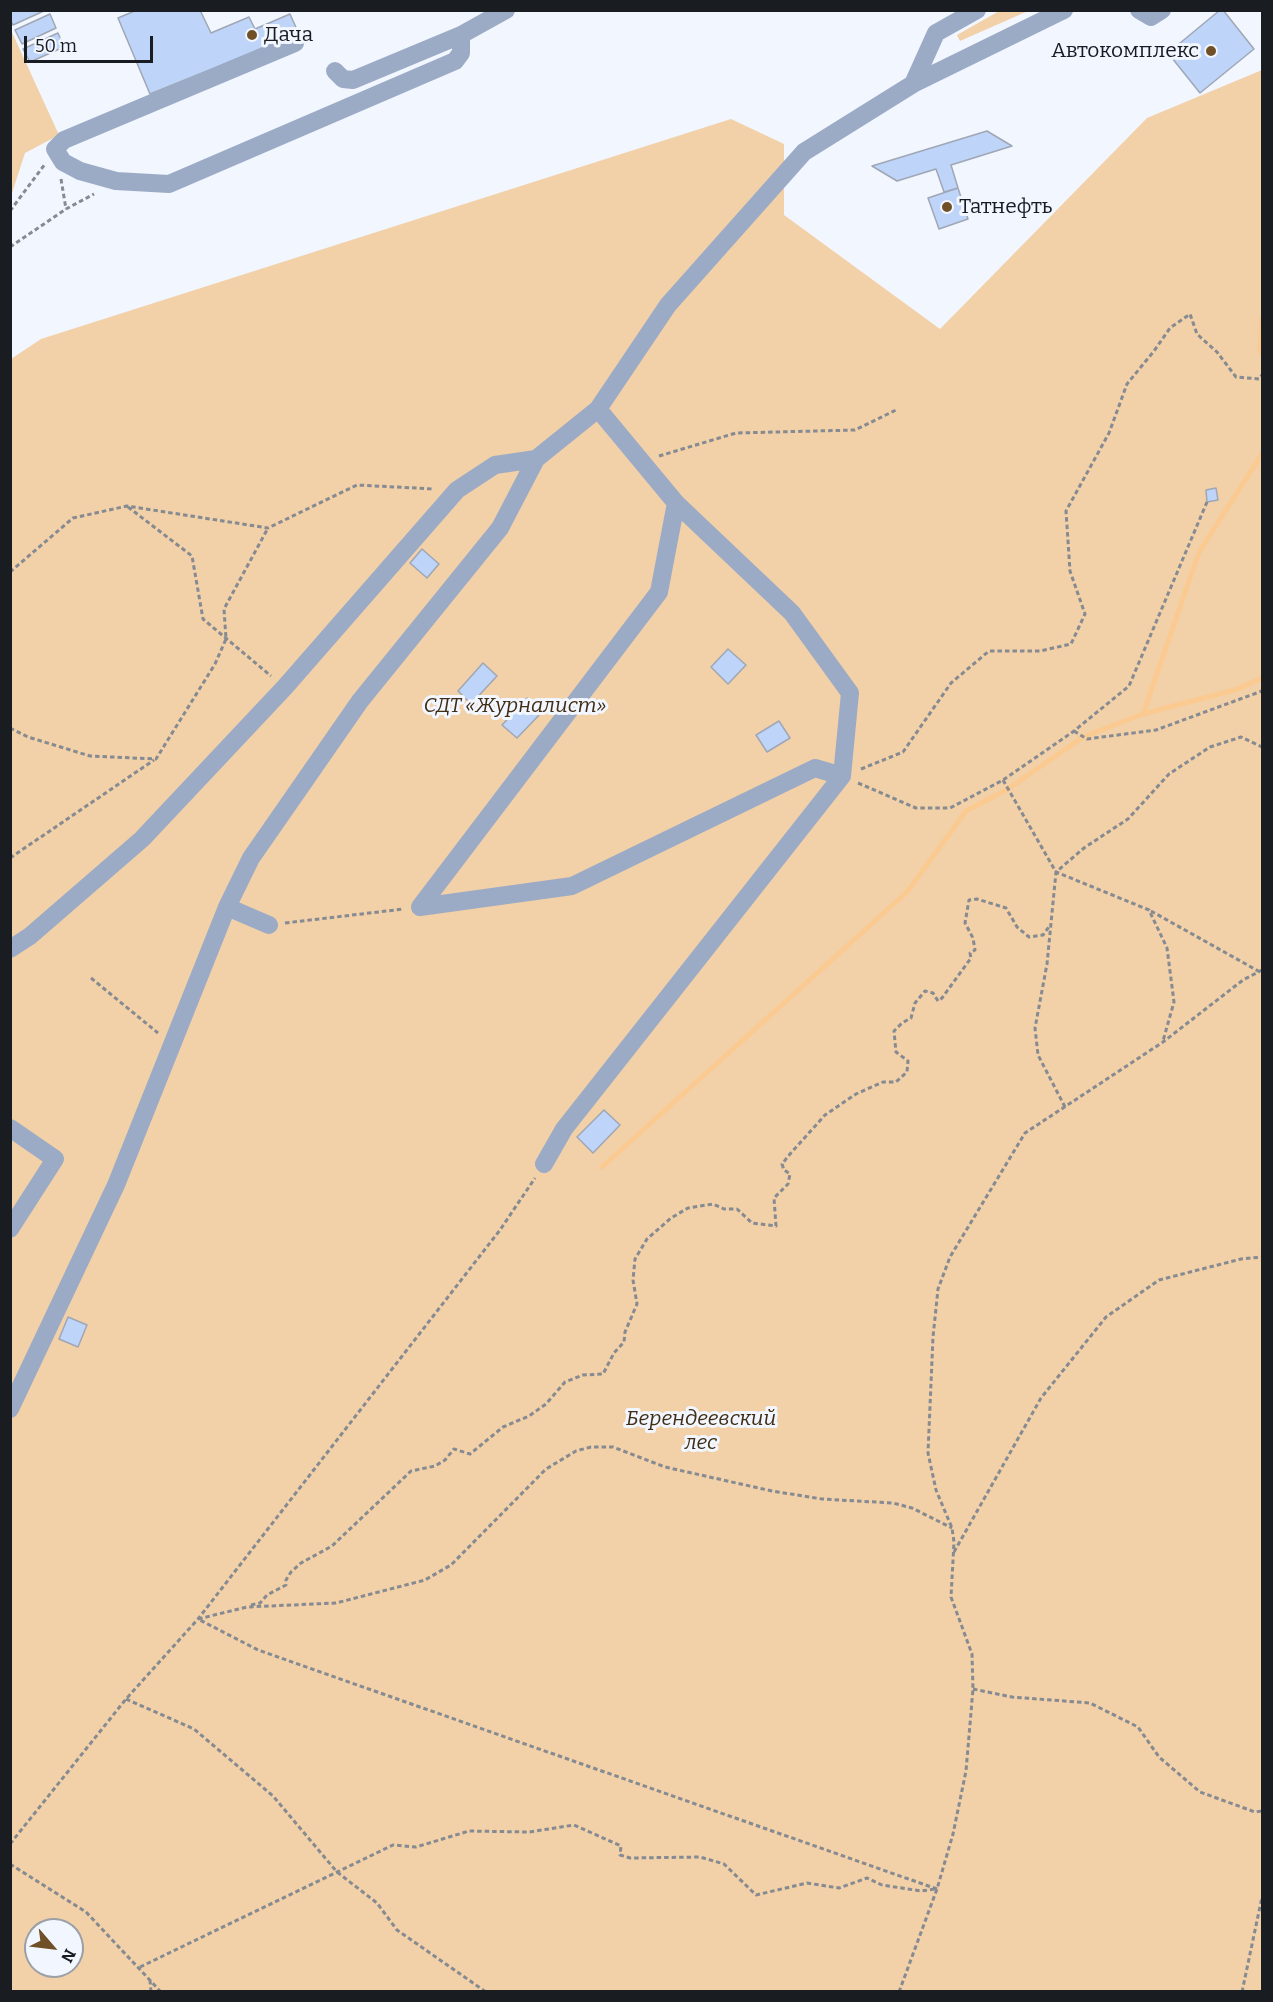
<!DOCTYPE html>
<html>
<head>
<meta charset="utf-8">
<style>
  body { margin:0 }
  #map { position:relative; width:1273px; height:2002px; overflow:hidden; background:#f1f6ff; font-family:Bitter,serif }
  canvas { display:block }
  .frame { position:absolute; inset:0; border:12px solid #191c21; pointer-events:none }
  .north { position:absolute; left:24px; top:1918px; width:60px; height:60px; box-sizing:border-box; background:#f1f6ff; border:2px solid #9b9fa6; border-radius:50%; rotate:118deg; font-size:16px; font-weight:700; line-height:24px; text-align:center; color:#191c21 }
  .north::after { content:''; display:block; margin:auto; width:21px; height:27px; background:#705026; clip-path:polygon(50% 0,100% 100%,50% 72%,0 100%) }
  .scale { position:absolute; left:24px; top:36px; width:129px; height:27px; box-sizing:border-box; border:3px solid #191c21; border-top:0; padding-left:8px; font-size:18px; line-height:21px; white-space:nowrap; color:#191c21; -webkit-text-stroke:4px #f1f6ff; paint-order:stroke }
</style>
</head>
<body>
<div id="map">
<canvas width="1273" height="2002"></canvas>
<div class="frame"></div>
<div class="north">N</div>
<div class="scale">50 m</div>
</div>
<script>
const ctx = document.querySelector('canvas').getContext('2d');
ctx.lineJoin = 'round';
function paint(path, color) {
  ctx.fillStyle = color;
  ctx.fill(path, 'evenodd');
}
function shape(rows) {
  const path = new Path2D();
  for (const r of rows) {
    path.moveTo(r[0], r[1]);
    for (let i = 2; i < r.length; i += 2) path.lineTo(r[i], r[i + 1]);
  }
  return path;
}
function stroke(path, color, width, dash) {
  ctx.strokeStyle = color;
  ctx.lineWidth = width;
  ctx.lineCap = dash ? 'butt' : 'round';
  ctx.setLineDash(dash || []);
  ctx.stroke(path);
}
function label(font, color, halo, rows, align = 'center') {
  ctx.font = font + ' Bitter,serif';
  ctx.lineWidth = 6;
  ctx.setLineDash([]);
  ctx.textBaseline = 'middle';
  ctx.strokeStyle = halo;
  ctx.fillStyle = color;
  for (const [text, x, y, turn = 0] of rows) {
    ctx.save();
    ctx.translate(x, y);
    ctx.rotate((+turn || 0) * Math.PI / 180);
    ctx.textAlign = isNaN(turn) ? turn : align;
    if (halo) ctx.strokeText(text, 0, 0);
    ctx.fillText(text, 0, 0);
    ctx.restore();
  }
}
const green = shape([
  [1001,10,1028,11,960,41,957,35],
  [10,28,59,135,25,153,11,196],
  [1262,70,1262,1991,11,1991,11,359,41,339,731,119,784,144,784,215,940,329,1147,118],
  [36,1930,72,1930,72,1966,36,1966]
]);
const stream = shape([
  [1262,318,1260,350,1262,354],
  [1143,714,1199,552,1262,454],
  [602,1167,907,892,966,811,1008,789,1083,737,1143,714,1238,689,1262,678]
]);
const building = shape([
  [10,10,46,10,13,25,10,19,10,10],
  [137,10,200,10,211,33,249,17,255,29,290,14,299,34,150,94,118,18,137,10],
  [1220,10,1223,10,1254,49,1200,93,1168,53,1220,10],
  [50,14,56,28,22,44,15,30,50,14],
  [58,33,64,47,30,62,23,49,58,33],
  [987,131,1012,146,951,165,958,188,944,192,936,169,897,181,872,166,987,131],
  [958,188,968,219,939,229,928,198,958,188],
  [1216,488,1218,500,1207,502,1206,490,1216,488],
  [422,549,439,564,427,578,410,563,422,549],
  [728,649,746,665,728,684,711,667,728,649],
  [483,663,497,676,471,704,458,691,483,663],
  [527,698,542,712,517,738,502,725,527,698],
  [779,721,790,738,767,752,756,735,779,721],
  [604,1110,620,1125,593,1153,577,1137,604,1110],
  [68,1317,87,1325,78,1347,59,1339,68,1317]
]);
const path = shape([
  [61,179,66,209],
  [10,211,45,164],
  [10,247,66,209,94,194],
  [659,456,736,433,855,430,896,410],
  [128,507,192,556,203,619,271,676],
  [10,572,73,518,127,506,268,528,357,485,434,489],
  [10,728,28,737,90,756,156,759,215,664,226,639,224,609,268,528],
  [1074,731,1087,739,1156,730,1262,691],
  [861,769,903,752,951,683,989,651,1040,651,1071,644,1085,614,1070,571,1066,511,1109,433,1127,384,1154,351,1170,328,1190,314,1197,334,1217,352,1236,377,1259,379,1262,375],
  [1003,780,1056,872,1149,910,1167,948,1174,1002,1163,1041],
  [858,783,916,808,950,808,1003,780,1074,731,1129,686,1207,502],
  [10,858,154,760],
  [1151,911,1260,972],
  [285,923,404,909],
  [91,978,158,1033],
  [1065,1107,1038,1055,1035,1028,1047,964,1056,872,1084,848,1128,819,1169,774,1210,747,1241,737,1262,747],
  [954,1552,1041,1398,1106,1317,1159,1280,1241,1259,1262,1257],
  [251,1605,260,1603,267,1595,286,1585,286,1580,291,1572,301,1563,332,1546,411,1471,435,1466,445,1460,454,1449,470,1454,503,1427,529,1416,546,1404,565,1382,583,1375,603,1374,614,1353,624,1342,625,1332,637,1304,633,1280,635,1259,647,1239,671,1218,688,1208,713,1204,724,1209,737,1209,752,1223,776,1226,774,1198,788,1184,790,1174,784,1170,782,1164,790,1154,825,1115,856,1094,883,1082,896,1082,907,1072,908,1061,896,1052,894,1031,902,1023,911,1018,915,1003,925,991,933,993,938,1001,942,998,971,958,970,953,975,950,973,938,965,923,969,900,977,899,1006,908,1017,927,1029,937,1043,935,1051,924],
  [973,1689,1012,1697,1090,1703,1138,1727,1159,1757,1200,1792,1255,1812,1262,1811],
  [126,1699,194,1729,273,1796,337,1872,377,1903,397,1930,486,1992],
  [10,1844,126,1699,198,1619,500,1230,535,1178],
  [10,1864,86,1912,161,1992],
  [937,1889,258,1650,198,1619,247,1607,336,1603,425,1580,451,1565,546,1469,576,1451,591,1447,613,1447,665,1467,772,1491,822,1499,893,1503,912,1508,952,1528],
  [140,1967,393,1845,416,1847,469,1831,529,1832,574,1825,621,1846,620,1855,630,1858,700,1857,724,1864,756,1895,807,1883,839,1888,867,1878,882,1885,921,1891,935,1889],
  [150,1980,151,1992],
  [899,1992,937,1889,953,1834,966,1771,973,1689,972,1654,951,1597,954,1542,952,1528,936,1490,928,1453,933,1337,938,1289,950,1257,1025,1133,1163,1042,1243,980,1262,970],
  [1242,1992,1262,1897]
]);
const minor = shape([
  [977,10,936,33,913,84,1064,10],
  [1139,10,1151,17,1162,10],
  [295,43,64,140,55,149,63,162,80,171,116,181,169,184,455,61,461,53,461,35],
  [335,71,343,79,353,80,461,35,506,10],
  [227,907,269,925],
  [420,907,572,886,815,768,842,776,850,693,792,613,676,503,598,409],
  [420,907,659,592,676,503],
  [10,949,30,936,142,839,285,687,457,490,495,465,536,459],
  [10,1128,55,1159,10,1229],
  [544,1164,564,1129,842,776],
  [10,1409,116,1185,227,907,251,858,360,701,500,528,536,459,598,409,668,305,804,152,913,84]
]);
const markers = [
  [252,35,6,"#705026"],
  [1211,51,6,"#705026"],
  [947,207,6,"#705026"]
];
const poiNames = [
  ["Дача",264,35],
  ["Автокомплекс",1199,51,"right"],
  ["Татнефть",959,207]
];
const parkNames = [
  ["СДТ «Журналист»",515,706],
  ["Берендеевский",701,1419],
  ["лес",701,1443]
];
paint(green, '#f2d0a8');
stroke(stream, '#faca91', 5);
paint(building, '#bed4f8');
stroke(building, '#9fa7b5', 1.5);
stroke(path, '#868a91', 3, [4.5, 3]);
stroke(minor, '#9cabc5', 18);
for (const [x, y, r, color] of markers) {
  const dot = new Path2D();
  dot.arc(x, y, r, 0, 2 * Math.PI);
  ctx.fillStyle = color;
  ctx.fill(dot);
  stroke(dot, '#f1f6ff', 2);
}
label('21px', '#191c21', '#f1f6ff', poiNames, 'left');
label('italic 21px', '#412d14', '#f1f6ff', parkNames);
</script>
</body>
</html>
